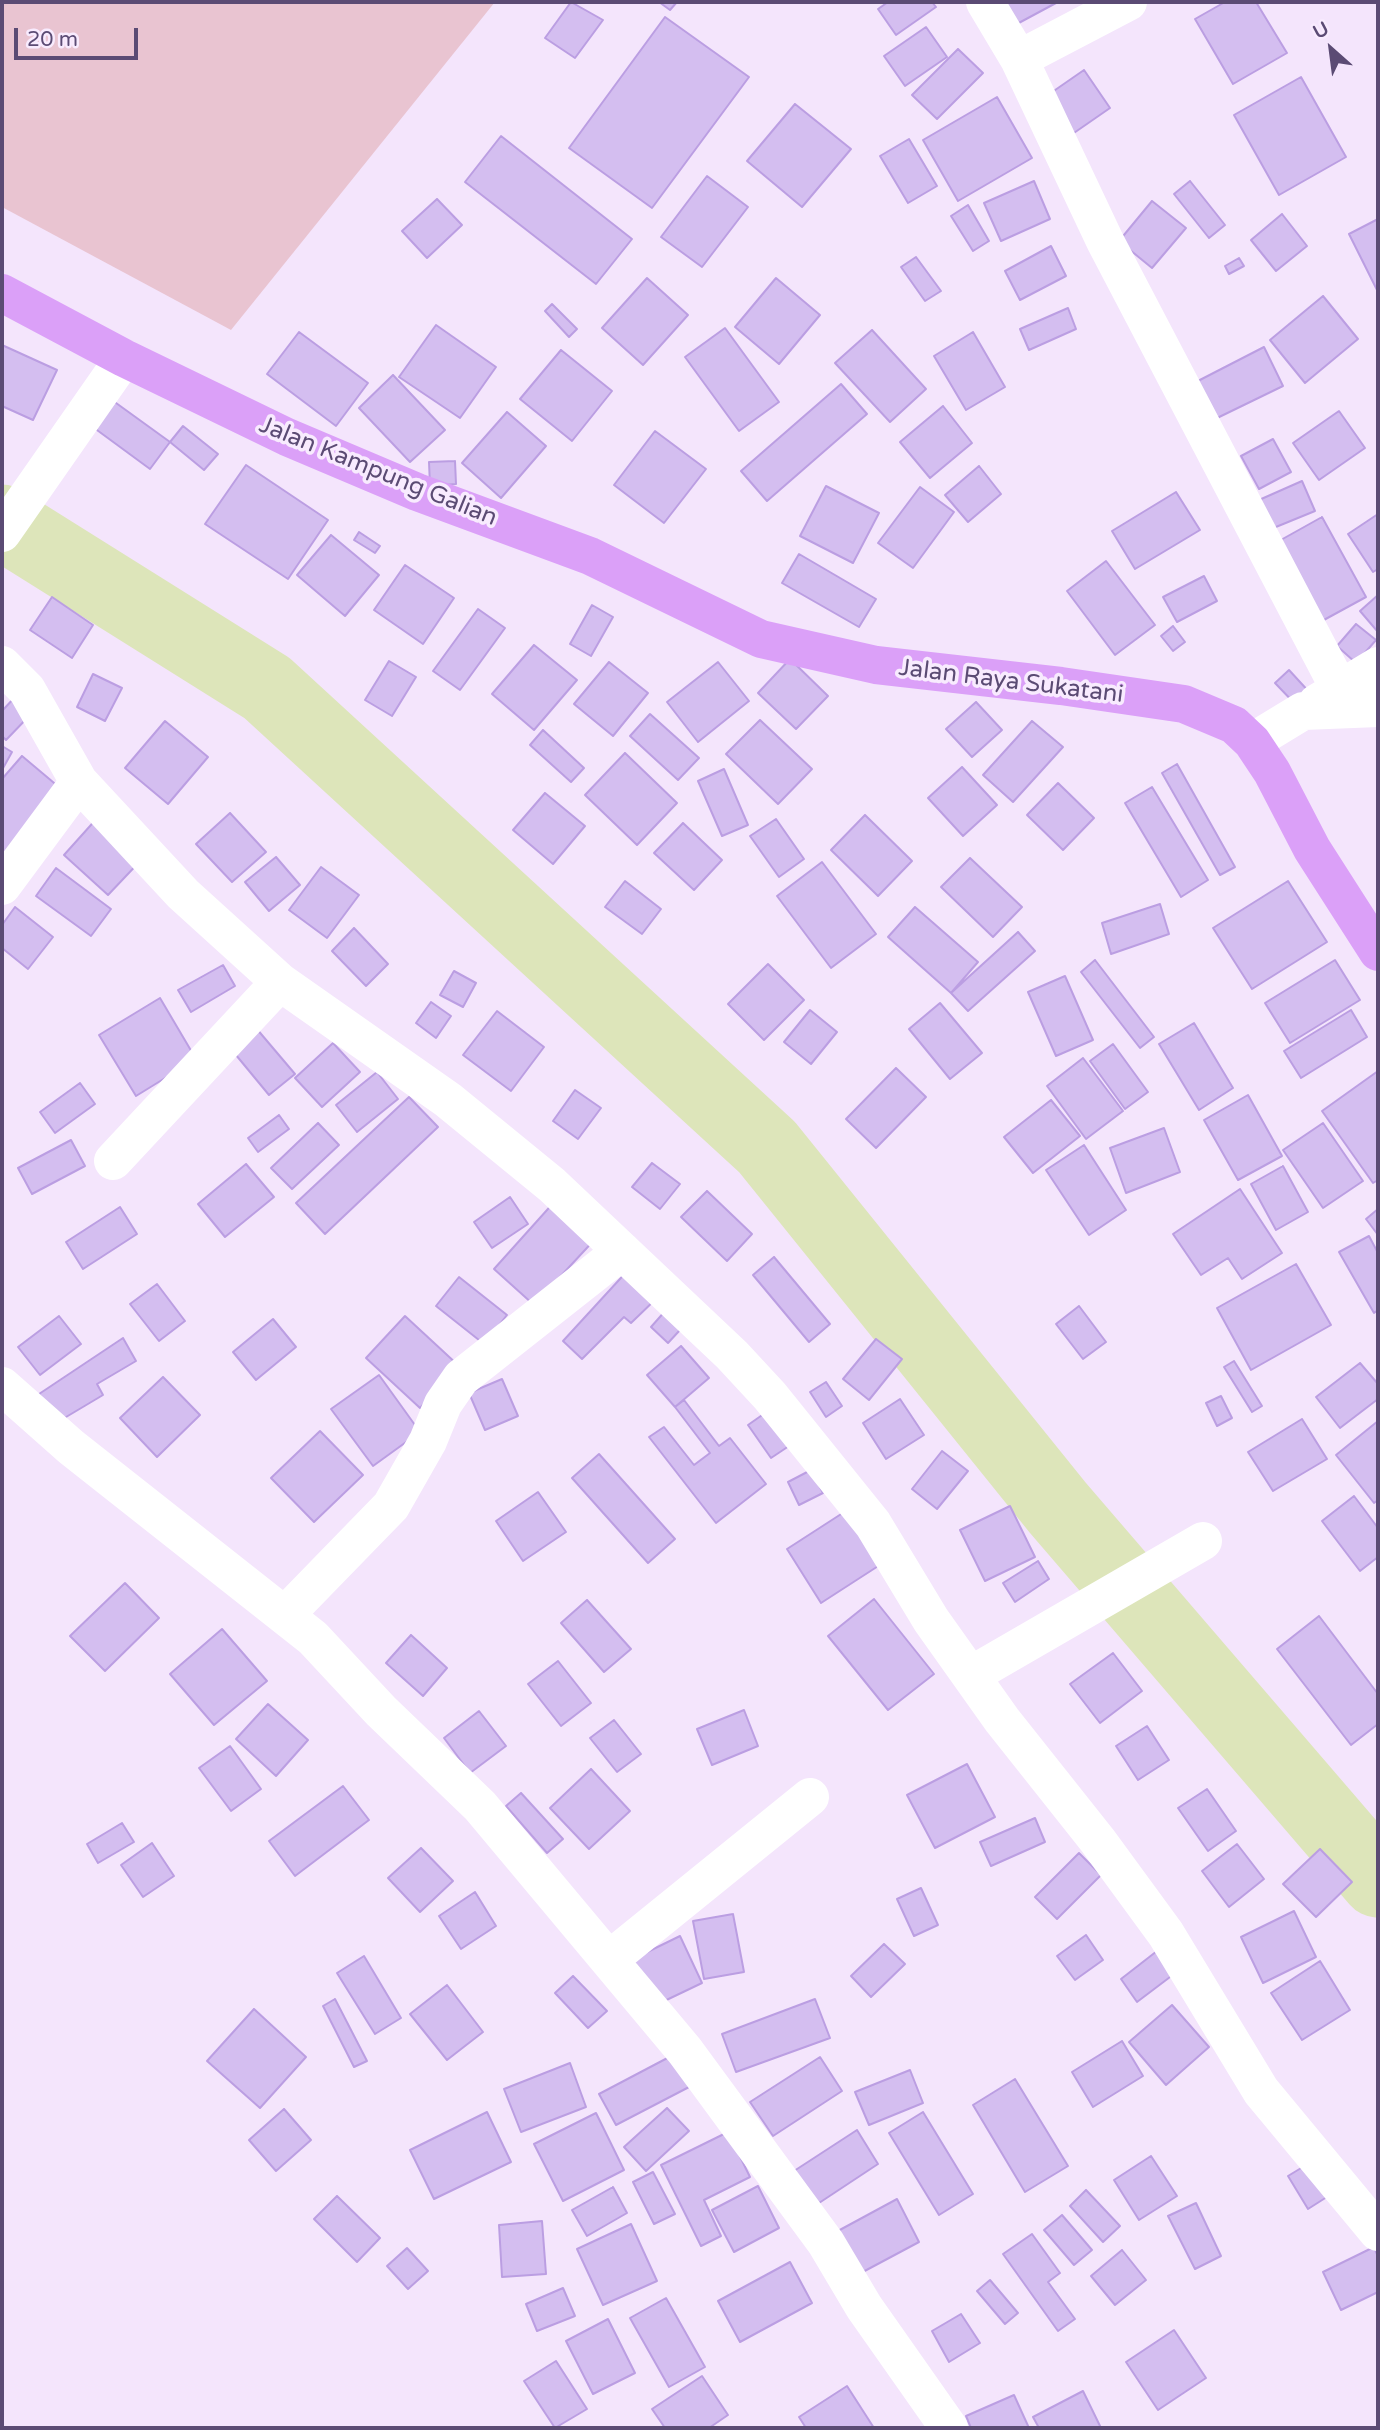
<!DOCTYPE html>
<html>
<head>
<meta charset="utf-8">
<style>
  body { margin:0 }
  #map { position:relative; width:1380px; height:2430px; overflow:hidden; background:#f4e5fc; font-family:"Varela Round",sans-serif }
  canvas { display:block }
  .frame { position:absolute; inset:0; border:4px solid #5b4b74; pointer-events:none }
  .north { position:absolute; left:1296px; top:14px; width:70px; height:70px; -webkit-text-stroke:5px #f8ebfe; paint-order:stroke; rotate:332deg; font-size:19px; font-weight:700; line-height:28px; text-align:center; color:#5b4b74 }
  .north::after { content:''; display:block; margin:auto; width:24px; height:32px; background:#5b4b74; clip-path:polygon(50% 0,100% 100%,50% 72%,0 100%) }
  .scale { position:absolute; left:14px; top:28px; width:124px; height:32px; box-sizing:border-box; border:4px solid #5b4b74; border-top:0; padding-left:9px; font-size:21px; line-height:24px; white-space:nowrap; color:#5b4b74; -webkit-text-stroke:5px #f8ebfe; paint-order:stroke }
</style>
</head>
<body>
<div id="map">
<canvas width="1380" height="2430"></canvas>
<div class="frame"></div>
<div class="north">U</div>
<div class="scale">20 m</div>
</div>
<script>
const ctx = document.querySelector('canvas').getContext('2d');
ctx.lineJoin = 'round';
function paint(path, color) {
  ctx.fillStyle = color;
  ctx.fill(path, 'evenodd');
}
function shape(rows) {
  const path = new Path2D();
  for (const r of rows) {
    path.moveTo(r[0], r[1]);
    for (let i = 2; i < r.length; i += 2) path.lineTo(r[i], r[i + 1]);
  }
  return path;
}
function stroke(path, color, width, dash) {
  ctx.strokeStyle = color;
  ctx.lineWidth = width;
  ctx.lineCap = dash ? 'butt' : 'round';
  ctx.setLineDash(dash || []);
  ctx.stroke(path);
}
function label(font, color, halo, rows, align = 'center') {
  ctx.font = font + ' "Varela Round",sans-serif';
  ctx.lineWidth = 7;
  ctx.setLineDash([]);
  ctx.textBaseline = 'middle';
  ctx.strokeStyle = halo;
  ctx.fillStyle = color;
  for (const [text, x, y, turn = 0] of rows) {
    ctx.save();
    ctx.translate(x, y);
    ctx.rotate((+turn || 0) * Math.PI / 180);
    ctx.textAlign = isNaN(turn) ? turn : align;
    if (halo) ctx.strokeText(text, 0, 0);
    ctx.fillText(text, 0, 0);
    ctx.restore();
  }
}
const green = shape([
  [2,2,495,2,231,330,2,207]
]);
const river = shape([
  [2,522,267,688,767,1147,1058,1508,1378,1880]
]);
const building = shape([
  [571,2,603,20,575,58,545,38,571,2],
  [659,2,677,2,670,10,659,2],
  [888,2,932,2,936,7,896,35,878,9,888,2],
  [1002,2,1055,2,1056,3,1015,25,1002,2],
  [1225,2,1256,2,1287,53,1233,84,1195,19,1225,2],
  [665,17,749,77,652,208,569,148,665,17],
  [926,27,947,57,905,86,884,56,926,27],
  [958,49,983,73,937,119,912,95,958,49],
  [1084,70,1110,108,1071,135,1045,97,1084,70],
  [1301,77,1346,157,1279,195,1234,115,1301,77],
  [997,97,1032,158,958,201,923,140,997,97],
  [795,104,851,149,802,207,747,161,795,104],
  [501,136,632,239,596,284,465,182,501,136],
  [909,139,937,186,908,203,880,156,909,139],
  [707,176,748,207,702,267,661,237,707,176],
  [1034,181,1050,219,1001,241,984,203,1034,181],
  [1190,181,1225,225,1209,238,1174,194,1190,181],
  [437,199,462,225,427,258,402,231,437,199],
  [1152,201,1186,228,1152,268,1119,241,1152,201],
  [968,205,989,241,973,251,951,216,968,205],
  [1282,214,1307,246,1276,271,1251,240,1282,214],
  [1378,219,1378,292,1349,234,1378,219],
  [1051,246,1066,276,1020,300,1005,271,1051,246],
  [916,257,941,291,925,301,901,267,916,257],
  [1239,258,1244,266,1229,274,1225,266,1239,258],
  [647,278,688,315,643,365,602,328,647,278],
  [776,278,820,315,779,364,735,327,776,278],
  [1323,296,1358,339,1305,383,1270,340,1323,296],
  [552,304,577,329,569,337,545,311,552,304],
  [1068,308,1076,329,1029,350,1020,329,1068,308],
  [436,325,496,367,460,418,399,377,436,325],
  [725,328,779,402,739,431,685,357,725,328],
  [872,330,926,389,890,422,835,363,872,330],
  [299,332,368,383,336,426,267,374,299,332],
  [973,332,1005,387,966,410,934,356,973,332],
  [2,345,57,370,33,420,2,406,2,345],
  [1264,347,1283,386,1213,420,1194,383,1264,347],
  [561,350,612,391,572,441,520,399,561,350],
  [393,375,445,430,410,462,359,408,393,375],
  [841,384,867,414,767,501,741,471,841,384],
  [105,395,170,442,150,469,86,422,105,395],
  [943,406,972,443,930,478,900,442,943,406],
  [1339,411,1365,448,1319,480,1293,443,1339,411],
  [507,412,546,446,501,498,462,463,507,412],
  [183,426,218,454,204,470,170,442,183,426],
  [655,431,706,469,664,523,614,485,655,431],
  [1273,439,1291,472,1259,489,1241,456,1273,439],
  [455,461,456,484,430,486,429,462,455,461],
  [246,465,328,520,288,579,205,524,246,465],
  [979,466,1001,494,968,522,945,495,979,466],
  [1302,481,1315,511,1271,529,1259,500,1302,481],
  [826,486,879,513,853,563,800,536,826,486],
  [920,487,954,512,913,568,878,543,920,487],
  [1176,492,1200,530,1135,569,1112,531,1176,492],
  [1378,514,1378,569,1373,572,1348,534,1378,514],
  [1322,517,1366,597,1322,621,1279,541,1322,517],
  [359,532,380,546,375,553,354,540,359,532],
  [331,535,379,575,345,616,297,575,331,535],
  [799,554,876,599,859,627,782,583,799,554],
  [1106,561,1155,625,1115,655,1067,591,1106,561],
  [405,565,454,598,423,644,374,610,405,565],
  [1204,576,1217,601,1177,622,1163,597,1204,576],
  [1378,595,1378,632,1360,611,1378,595],
  [52,597,93,625,72,658,30,630,52,597],
  [592,605,613,617,591,656,570,644,592,605],
  [478,609,505,628,460,690,433,671,478,609],
  [1356,624,1376,640,1356,663,1337,646,1356,624],
  [1173,626,1185,642,1173,651,1161,636,1173,626],
  [534,645,577,680,534,730,492,694,534,645],
  [790,659,828,696,796,729,758,693,790,659],
  [389,661,416,677,392,716,365,700,389,661],
  [609,662,648,693,613,736,574,704,609,662],
  [718,662,749,701,698,742,667,702,718,662],
  [1289,670,1311,694,1298,707,1275,683,1289,670],
  [93,674,122,688,105,721,77,707,93,674],
  [15,697,32,713,6,740,2,736,2,711,15,697],
  [976,702,1002,730,972,757,946,729,976,702],
  [650,714,699,758,678,780,630,736,650,714],
  [760,720,812,769,778,804,726,754,760,720],
  [165,721,208,757,168,804,125,768,165,721],
  [1032,721,1063,747,1013,802,983,775,1032,721],
  [543,730,584,768,571,782,530,745,543,730],
  [2,746,12,752,2,770,2,746],
  [625,753,677,803,637,845,585,795,625,753],
  [22,756,66,793,2,860,2,779,22,756],
  [1177,764,1235,867,1220,875,1162,773,1177,764],
  [962,767,997,805,963,836,928,798,962,767],
  [724,769,748,825,722,836,698,781,724,769],
  [1058,783,1094,818,1063,850,1027,815,1058,783],
  [1152,787,1208,880,1181,897,1125,803,1152,787],
  [545,793,585,826,553,864,513,830,545,793],
  [230,813,266,852,232,882,196,844,230,813],
  [865,815,912,861,878,896,831,850,865,815],
  [99,816,144,857,108,895,64,855,99,816],
  [776,819,804,859,779,877,750,836,776,819],
  [683,823,722,860,694,890,654,853,683,823],
  [276,857,300,885,269,911,245,882,276,857],
  [970,858,1022,907,993,937,941,887,970,858],
  [822,862,876,934,831,968,777,896,822,862],
  [321,867,359,895,327,938,289,910,321,867],
  [56,868,111,909,91,936,36,896,56,868],
  [625,881,661,909,642,934,605,907,625,881],
  [1288,881,1327,942,1252,989,1213,928,1288,881],
  [1160,904,1169,934,1111,954,1102,923,1160,904],
  [15,907,53,937,28,969,2,948,2,925,15,907],
  [915,907,978,962,951,993,888,937,915,907],
  [354,928,388,964,366,986,332,951,354,928],
  [1018,932,1035,951,968,1011,951,993,1018,932],
  [1095,960,1154,1037,1140,1048,1081,972,1095,960],
  [1335,960,1360,1000,1290,1043,1265,1003,1335,960],
  [768,964,804,1000,764,1040,728,1004,768,964],
  [223,965,235,986,191,1012,178,990,223,965],
  [454,971,476,983,463,1007,440,995,454,971],
  [1065,976,1093,1040,1056,1056,1028,992,1065,976],
  [160,998,196,1059,136,1096,99,1035,160,998],
  [431,1002,451,1016,436,1038,416,1023,431,1002],
  [940,1003,982,1053,950,1079,909,1029,940,1003],
  [810,1010,837,1032,811,1064,784,1042,810,1010],
  [1351,1010,1367,1037,1301,1078,1284,1051,1351,1010],
  [497,1011,544,1047,511,1091,463,1055,497,1011],
  [1194,1023,1233,1088,1199,1110,1159,1044,1194,1023],
  [256,1028,295,1074,269,1095,231,1049,256,1028],
  [333,1043,360,1072,322,1107,295,1078,333,1043],
  [1113,1044,1148,1092,1125,1109,1090,1061,1113,1044],
  [1083,1058,1123,1111,1086,1139,1047,1086,1083,1058],
  [896,1068,926,1097,876,1148,846,1119,896,1068],
  [1378,1071,1378,1180,1373,1183,1322,1111,1378,1071],
  [377,1072,398,1099,357,1132,336,1105,377,1072],
  [80,1083,95,1104,55,1133,40,1112,80,1083],
  [575,1090,601,1108,578,1139,553,1121,575,1090],
  [1248,1095,1282,1156,1238,1180,1204,1120,1248,1095],
  [409,1097,438,1127,325,1234,296,1203,409,1097],
  [1051,1100,1080,1136,1033,1173,1004,1137,1051,1100],
  [279,1115,289,1129,258,1152,248,1138,279,1115],
  [318,1123,339,1145,292,1189,271,1168,318,1123],
  [1323,1123,1363,1181,1323,1208,1283,1150,1323,1123],
  [1164,1128,1180,1172,1126,1193,1110,1148,1164,1128],
  [71,1140,85,1166,32,1194,18,1168,71,1140],
  [1084,1145,1126,1210,1089,1235,1046,1170,1084,1145],
  [652,1163,680,1184,660,1209,632,1187,652,1163],
  [246,1164,274,1197,225,1237,198,1204,246,1164],
  [1283,1166,1308,1212,1276,1230,1251,1184,1283,1166],
  [1240,1189,1282,1253,1242,1279,1228,1258,1201,1275,1173,1234,1240,1189],
  [707,1191,752,1234,727,1261,681,1217,707,1191],
  [510,1197,528,1224,492,1248,474,1222,510,1197],
  [556,1200,597,1237,534,1305,494,1269,556,1200],
  [120,1207,137,1234,83,1269,66,1242,120,1207],
  [1378,1209,1378,1235,1366,1219,1378,1209],
  [1369,1236,1378,1253,1378,1310,1374,1313,1339,1252,1369,1236],
  [774,1257,830,1324,809,1342,753,1275,774,1257],
  [1296,1264,1331,1325,1251,1370,1217,1308,1296,1264],
  [630,1268,659,1296,631,1323,624,1317,582,1359,563,1341,630,1268],
  [459,1277,507,1315,484,1344,436,1306,459,1277],
  [157,1284,185,1321,159,1341,130,1304,157,1284],
  [674,1301,692,1317,668,1343,651,1327,674,1301],
  [1079,1306,1106,1342,1083,1359,1056,1324,1079,1306],
  [59,1316,81,1344,40,1375,18,1347,59,1316],
  [405,1316,459,1366,420,1408,366,1358,405,1316],
  [273,1319,296,1347,256,1380,233,1352,273,1319],
  [123,1338,136,1361,97,1384,103,1395,56,1423,39,1394,123,1338],
  [876,1339,902,1359,869,1400,843,1379,876,1339],
  [681,1346,709,1378,675,1407,647,1375,681,1346],
  [1234,1361,1262,1406,1252,1412,1224,1367,1234,1361],
  [1360,1363,1378,1384,1378,1399,1340,1428,1316,1397,1360,1363],
  [379,1375,420,1432,373,1466,331,1409,379,1375],
  [163,1377,200,1415,157,1457,120,1418,163,1377],
  [502,1379,518,1416,485,1430,469,1393,502,1379],
  [826,1382,842,1406,826,1417,810,1392,826,1382],
  [1221,1396,1232,1418,1217,1426,1206,1403,1221,1396],
  [900,1399,924,1435,886,1459,863,1423,900,1399],
  [684,1400,719,1446,730,1438,766,1484,716,1523,649,1437,664,1427,694,1465,710,1453,675,1407,684,1400],
  [775,1406,798,1440,771,1458,748,1425,775,1406],
  [1302,1419,1327,1459,1273,1491,1248,1452,1302,1419],
  [1378,1421,1378,1500,1374,1503,1336,1455,1378,1421],
  [320,1431,363,1475,314,1522,271,1478,320,1431],
  [942,1451,968,1471,937,1509,912,1489,942,1451],
  [599,1454,675,1539,648,1563,572,1478,599,1454],
  [811,1470,823,1493,799,1505,788,1482,811,1470],
  [538,1492,566,1532,523,1561,496,1521,538,1492],
  [1354,1496,1378,1528,1378,1557,1360,1571,1322,1521,1354,1496],
  [1010,1506,1035,1557,985,1581,960,1530,1010,1506],
  [852,1507,886,1561,821,1603,787,1549,852,1507],
  [1038,1561,1049,1579,1015,1602,1003,1583,1038,1561],
  [125,1583,159,1618,105,1671,70,1636,125,1583],
  [874,1599,934,1674,888,1710,828,1636,874,1599],
  [587,1600,631,1649,604,1672,561,1623,587,1600],
  [1319,1616,1378,1694,1378,1724,1351,1745,1277,1649,1319,1616],
  [222,1629,267,1681,214,1725,170,1674,222,1629],
  [411,1635,447,1668,423,1696,386,1663,411,1635],
  [1113,1653,1142,1691,1100,1723,1070,1684,1113,1653],
  [558,1661,591,1703,561,1726,528,1684,558,1661],
  [268,1704,308,1740,276,1776,236,1739,268,1704],
  [744,1710,758,1746,712,1765,697,1729,744,1710],
  [479,1711,506,1746,470,1773,444,1738,479,1711],
  [614,1720,641,1754,617,1772,590,1738,614,1720],
  [1147,1726,1169,1760,1138,1780,1116,1746,1147,1726],
  [230,1746,261,1789,231,1811,199,1768,230,1746],
  [967,1764,995,1817,935,1848,907,1795,967,1764],
  [591,1769,630,1811,589,1849,550,1808,591,1769],
  [343,1786,369,1820,295,1876,269,1841,343,1786],
  [1207,1789,1236,1831,1208,1851,1178,1808,1207,1789],
  [521,1793,563,1839,547,1853,506,1806,521,1793],
  [1035,1818,1045,1842,991,1866,980,1842,1035,1818],
  [122,1823,134,1842,98,1863,87,1844,122,1823],
  [152,1843,174,1876,143,1897,121,1865,152,1843],
  [1237,1844,1264,1879,1229,1907,1202,1871,1237,1844],
  [421,1848,453,1881,420,1912,388,1878,421,1848],
  [1320,1849,1352,1882,1316,1917,1283,1884,1320,1849],
  [1079,1853,1101,1875,1057,1919,1035,1897,1079,1853],
  [921,1888,938,1925,914,1936,897,1899,921,1888],
  [475,1892,496,1926,461,1949,439,1916,475,1892],
  [1294,1911,1316,1957,1263,1983,1241,1937,1294,1911],
  [733,1914,744,1972,704,1979,693,1921,733,1914],
  [1086,1935,1103,1960,1075,1980,1057,1956,1086,1935],
  [680,1936,702,1983,656,2005,633,1959,680,1936],
  [884,1944,905,1964,871,1997,851,1976,884,1944],
  [1157,1951,1174,1974,1137,2002,1121,1979,1157,1951],
  [364,1956,401,2018,375,2034,337,1973,364,1956],
  [1320,1961,1350,2010,1302,2040,1271,1993,1320,1961],
  [573,1976,607,2011,588,2028,555,1993,573,1976],
  [447,1985,483,2032,447,2060,410,2014,447,1985],
  [335,1999,367,2061,354,2067,323,2006,335,1999],
  [815,1999,830,2038,736,2072,722,2034,815,1999],
  [1172,2005,1209,2047,1166,2085,1129,2042,1172,2005],
  [254,2009,306,2057,260,2108,207,2061,254,2009],
  [1122,2041,1143,2076,1093,2107,1072,2072,1122,2041],
  [675,2054,691,2086,616,2125,599,2094,675,2054],
  [820,2057,842,2091,773,2136,750,2102,820,2057],
  [570,2063,586,2107,521,2132,504,2089,570,2063],
  [910,2070,923,2103,869,2125,855,2092,910,2070],
  [1015,2079,1068,2166,1025,2192,973,2105,1015,2079],
  [667,2108,689,2131,646,2171,624,2147,667,2108],
  [284,2109,311,2140,276,2171,249,2140,284,2109],
  [487,2112,511,2162,434,2199,410,2150,487,2112],
  [923,2112,973,2194,939,2215,889,2133,923,2112],
  [596,2113,624,2170,563,2201,534,2144,596,2113],
  [857,2130,878,2164,816,2205,794,2171,857,2130],
  [728,2132,750,2177,704,2200,721,2236,701,2246,661,2165,728,2132],
  [1151,2156,1177,2196,1139,2220,1114,2180,1151,2156],
  [1311,2162,1330,2195,1308,2209,1288,2176,1311,2162],
  [653,2172,675,2214,654,2224,633,2182,653,2172],
  [758,2186,779,2228,734,2252,712,2210,758,2186],
  [613,2187,627,2213,587,2236,572,2210,613,2187],
  [1086,2190,1120,2226,1103,2242,1070,2206,1086,2190],
  [337,2196,380,2238,357,2262,314,2219,337,2196],
  [897,2199,919,2242,859,2274,836,2232,897,2199],
  [1196,2203,1221,2256,1195,2269,1168,2216,1196,2203],
  [1062,2215,1092,2250,1074,2265,1044,2230,1062,2215],
  [542,2221,546,2274,502,2277,499,2225,542,2221],
  [631,2224,657,2281,603,2305,577,2249,631,2224],
  [1032,2234,1060,2273,1048,2282,1075,2319,1058,2331,1003,2254,1032,2234],
  [1374,2247,1378,2257,1378,2292,1341,2310,1323,2272,1374,2247],
  [407,2248,428,2271,408,2289,387,2266,407,2248],
  [1122,2250,1146,2280,1115,2305,1091,2276,1122,2250],
  [790,2262,812,2303,740,2342,718,2301,790,2262],
  [990,2280,1018,2313,1005,2324,977,2291,990,2280],
  [563,2288,575,2316,537,2331,526,2304,563,2288],
  [666,2298,705,2367,669,2387,630,2318,666,2298],
  [961,2314,980,2343,949,2362,932,2331,961,2314],
  [608,2319,635,2373,593,2394,566,2341,608,2319],
  [1174,2330,1206,2378,1158,2410,1126,2362,1174,2330],
  [556,2361,587,2409,555,2428,524,2381,556,2361],
  [702,2376,728,2415,709,2428,665,2428,652,2409,702,2376],
  [847,2386,874,2428,806,2428,799,2417,847,2386],
  [1083,2391,1101,2428,1039,2428,1033,2417,1083,2391],
  [1014,2395,1029,2428,971,2428,966,2416,1014,2395]
]);
const minor = shape([
  [985,2,1019,59,1105,241,1339,688],
  [1019,59,1128,2],
  [2,533,124,358],
  [2,665,27,690,79,782,183,894,280,982,448,1100,552,1185,732,1355,770,1396,873,1524,931,1620,1002,1720,1098,1841,1166,1934,1261,2091,1378,2232],
  [1317,703,1378,666],
  [1252,742,1303,711,1378,708],
  [2,886,79,782],
  [113,1161,280,982],
  [2,1386,71,1447,313,1638,381,1711,480,1806,685,2051,826,2243,864,2307,949,2428],
  [285,1615,391,1506,428,1441,443,1404,461,1378,622,1251],
  [973,1674,1203,1541],
  [610,1959,810,1797]
]);
const major = shape([
  [2,293,124,358,287,437,417,492,590,556,761,639,876,665,1061,686,1184,704,1234,725,1252,742,1272,772,1312,849,1378,952]
]);
const streetNames = [
  ["Jalan Kampung Galian",378,472,22],
  ["Jalan Raya Sukatani",1011,682,7]
];
paint(green, '#e9c4d1');
stroke(river, '#dde5ba', 75);
paint(building, '#d4bef0');
stroke(building, '#bb9ee2', 2);
stroke(minor, '#fff', 38);
stroke(major, '#dba0f8', 38);
label('24px', '#5b4b74', '#f8ebfe', streetNames);
</script>
</body>
</html>
